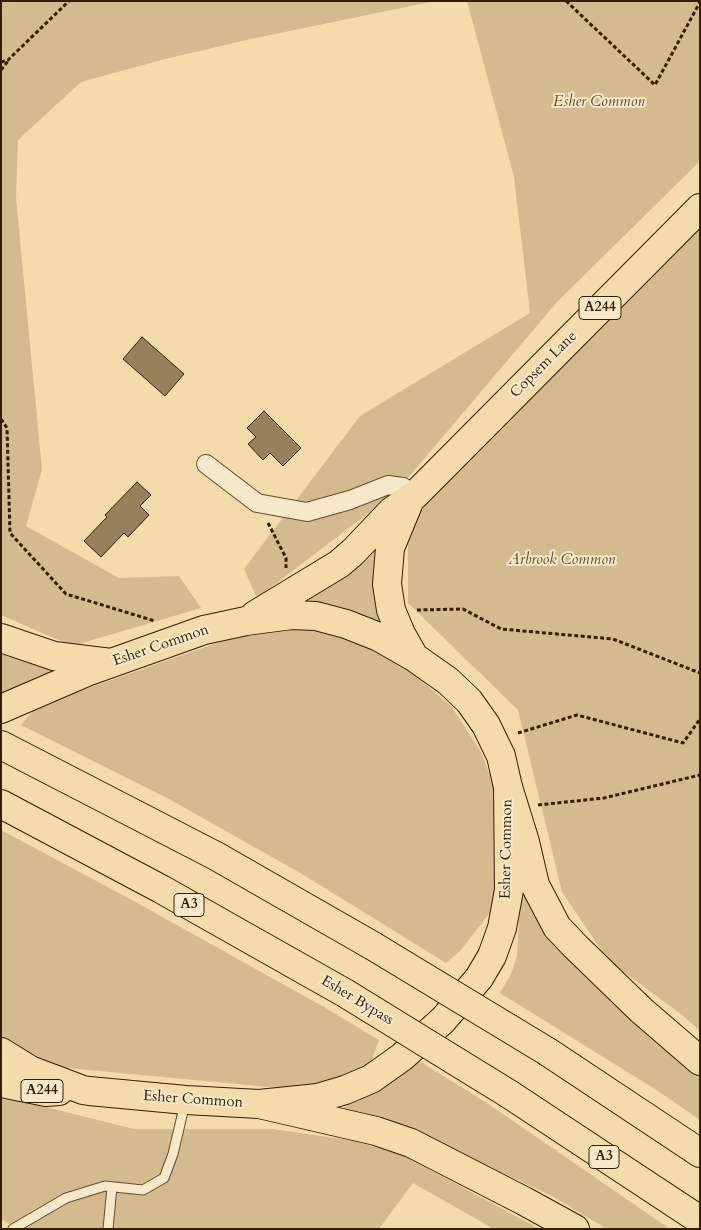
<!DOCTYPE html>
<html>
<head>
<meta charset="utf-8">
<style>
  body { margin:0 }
  #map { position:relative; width:701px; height:1230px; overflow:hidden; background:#f3dbac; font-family:Cardo,serif }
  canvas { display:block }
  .frame { position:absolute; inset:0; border:2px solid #341d02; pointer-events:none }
</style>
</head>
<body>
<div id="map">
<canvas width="701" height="1230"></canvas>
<div class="frame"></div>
</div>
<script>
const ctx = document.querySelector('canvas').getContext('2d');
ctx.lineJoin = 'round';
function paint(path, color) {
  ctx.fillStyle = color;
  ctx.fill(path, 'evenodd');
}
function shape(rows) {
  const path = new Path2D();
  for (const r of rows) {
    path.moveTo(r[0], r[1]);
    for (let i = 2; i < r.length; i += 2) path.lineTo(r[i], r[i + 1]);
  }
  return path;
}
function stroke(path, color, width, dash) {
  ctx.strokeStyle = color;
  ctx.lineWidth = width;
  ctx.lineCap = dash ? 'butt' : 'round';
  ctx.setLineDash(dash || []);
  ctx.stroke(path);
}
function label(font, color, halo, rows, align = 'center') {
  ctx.font = font + ' Cardo,serif';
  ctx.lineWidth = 4;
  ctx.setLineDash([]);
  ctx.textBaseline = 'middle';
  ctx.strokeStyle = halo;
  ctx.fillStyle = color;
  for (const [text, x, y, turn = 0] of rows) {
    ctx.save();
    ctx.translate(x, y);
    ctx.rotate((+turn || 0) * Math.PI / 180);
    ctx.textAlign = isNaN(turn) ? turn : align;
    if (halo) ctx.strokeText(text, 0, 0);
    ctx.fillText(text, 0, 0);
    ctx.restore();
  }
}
const green = shape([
  [1,1,435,1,251,39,165,59,81,82,18,140,16,198,42,470,26,526,119,578,179,576,201,608,72,646,1,615],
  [467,1,700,1,700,161,557,302,396,492,257,598,244,569,360,416,530,313,514,177],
  [700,225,700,1031,682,1015,608,960,562,892,518,710,408,603,408,524,565,359],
  [376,540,386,621,381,624,354,611,327,604,303,601],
  [274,626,314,627,369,644,403,665,451,706,480,750,494,785,498,890,492,910,460,951,446,963,302,874,169,799,21,725,37,706,214,644],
  [1,654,16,656,64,669,58,673,1,692],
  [1,830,130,899,324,1007,379,1040,370,1065,326,1084,309,1088,279,1088,57,1067,27,1054,1,1038],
  [521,888,564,953,587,979,700,1077,700,1120,658,1091,500,993,511,974,517,956],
  [416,1059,487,1103,670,1229,607,1229,552,1196,444,1146,338,1111,366,1094],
  [1,1096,134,1129,273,1129,355,1141,402,1155,540,1229,494,1229,413,1183,379,1229,18,1229,1,1219]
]);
const building = shape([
  [142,337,184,374,165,396,123,359,142,337],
  [264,411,301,448,283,466,270,453,263,460,248,444,256,437,247,428,264,411],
  [137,482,151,495,140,506,149,515,128,537,124,533,101,557,84,541,107,517,105,515,137,482]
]);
const path = shape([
  [566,1,655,85,700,2],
  [1,62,8,60,69,1],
  [1,70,8,61],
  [1,419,7,428,10,533,66,594,155,621],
  [268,523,286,558,286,568],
  [417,610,463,609,501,629,613,639,700,673],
  [518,733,577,715,683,743,700,719],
  [538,805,604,798,700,775]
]);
const lane = shape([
  [13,1229,66,1198,105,1186,143,1190,164,1178,173,1154,185,1103],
  [108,1229,112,1187]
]);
const street = shape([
  [206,464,257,503,307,512,350,500,388,485,403,487,415,495]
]);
const primary = shape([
  [409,502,390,548,387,584,391,610,401,634,414,657],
  [255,615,339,564,353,552,392,511,415,495,700,208],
  [1,709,89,671,204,630,246,621,292,615,316,616,346,624,379,637,414,657,448,681,469,701,486,725,501,756,508,787,509,890,502,928,492,956,479,978,443,1020,402,1057,371,1079,345,1090,318,1098,259,1104,186,1100,89,1091,83,1090,30,1070,1,1052],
  [1,1083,46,1092,59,1091]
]);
const highway = shape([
  [1,638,54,656,111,663],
  [1,745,216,856,373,946],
  [508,787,525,842,535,885,557,927,575,946,641,1010,700,1061],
  [1,804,161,889,345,993],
  [548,1052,700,1153],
  [509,1094,700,1220],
  [259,1104,376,1131,411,1143,524,1201,575,1229]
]);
const highwayBridge = shape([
  [373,946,548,1052],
  [345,993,509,1094]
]);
const shields = [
  [600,308,42],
  [189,905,30],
  [42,1091,42],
  [604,1157,30]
];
const shieldNames = [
  ["A244",600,308],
  ["A3",189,905],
  ["A244",42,1091],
  ["A3",604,1157]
];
const parkNames = [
  ["Esher Common",599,103],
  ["Arbrook Common",562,561]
];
const streetNames = [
  ["Copsem Lane",544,365,-45],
  ["Esher Common",161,646,-19],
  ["Esher Common",507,849,-89],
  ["Esher Bypass",357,1001,31],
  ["Esher Common",193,1100,4]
];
paint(green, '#d3bb8f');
paint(building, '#97805a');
stroke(building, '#341d02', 1);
stroke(lane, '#644c2c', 11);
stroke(street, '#644c2c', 20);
stroke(primary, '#341d02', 30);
stroke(highway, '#341d02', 30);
stroke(path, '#341d02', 3, [4, 2.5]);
stroke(lane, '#f7e8c9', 9);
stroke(street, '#f7e8c9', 18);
stroke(primary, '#f3dbac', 28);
stroke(highway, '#f3dbac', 28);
stroke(highwayBridge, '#341d02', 30, []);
stroke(highwayBridge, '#f3dbac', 28);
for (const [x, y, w] of shields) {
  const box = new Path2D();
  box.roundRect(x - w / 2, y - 11.5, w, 23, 4);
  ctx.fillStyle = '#f7e8c9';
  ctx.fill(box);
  stroke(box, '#341d02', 1);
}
label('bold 14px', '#341d02', null, shieldNames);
label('italic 15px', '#644c2c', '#f7e8c9', parkNames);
label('15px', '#341d02', '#f7e8c9', streetNames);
</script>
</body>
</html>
